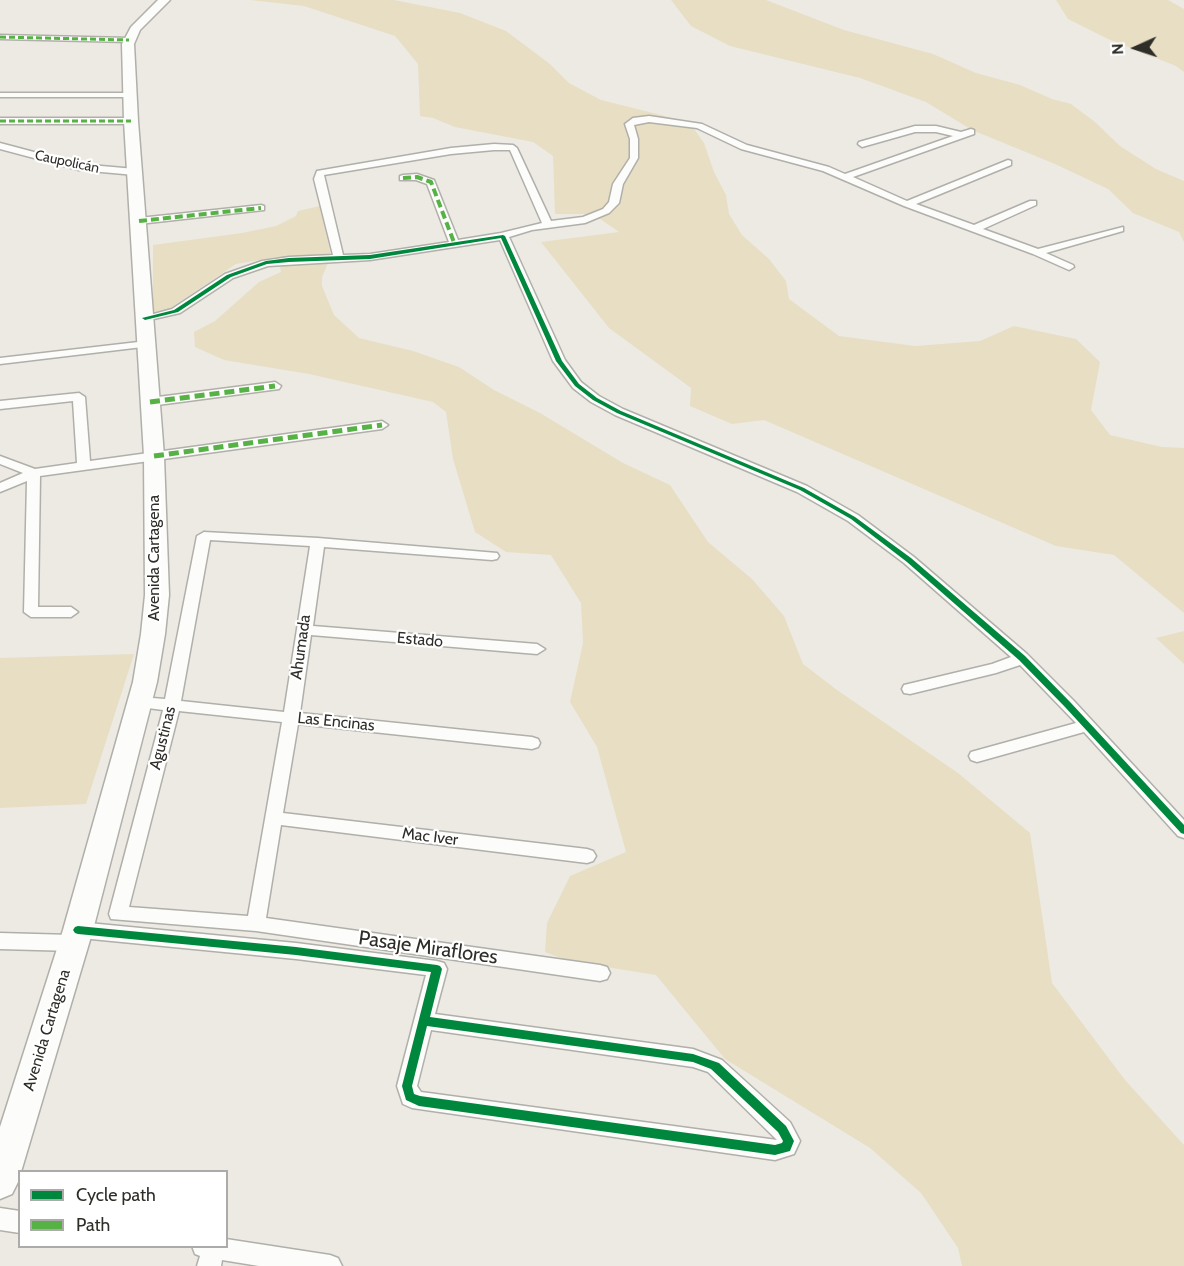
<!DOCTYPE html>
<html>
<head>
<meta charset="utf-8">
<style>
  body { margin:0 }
  #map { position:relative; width:1184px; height:1266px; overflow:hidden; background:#eceae3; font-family:Cabin,sans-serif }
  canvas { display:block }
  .legend { position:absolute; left:18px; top:1170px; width:210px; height:78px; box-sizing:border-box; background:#fff; border:2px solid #acaba9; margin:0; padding:8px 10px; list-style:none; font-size:18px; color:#2f2d28 }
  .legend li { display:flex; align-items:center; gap:12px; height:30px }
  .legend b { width:30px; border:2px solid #acaba9 }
  .north { position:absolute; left:1106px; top:18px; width:60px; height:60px; -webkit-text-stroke:4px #fff; paint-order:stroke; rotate:267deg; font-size:16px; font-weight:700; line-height:24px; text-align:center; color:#2f2d28 }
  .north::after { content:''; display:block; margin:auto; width:21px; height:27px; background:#2f2d28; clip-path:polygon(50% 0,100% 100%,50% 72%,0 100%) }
</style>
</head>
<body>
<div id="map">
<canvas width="1184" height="1266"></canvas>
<ul class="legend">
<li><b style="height:8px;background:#00873e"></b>Cycle path</li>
<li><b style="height:8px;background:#56b245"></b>Path</li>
</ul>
<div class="north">N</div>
</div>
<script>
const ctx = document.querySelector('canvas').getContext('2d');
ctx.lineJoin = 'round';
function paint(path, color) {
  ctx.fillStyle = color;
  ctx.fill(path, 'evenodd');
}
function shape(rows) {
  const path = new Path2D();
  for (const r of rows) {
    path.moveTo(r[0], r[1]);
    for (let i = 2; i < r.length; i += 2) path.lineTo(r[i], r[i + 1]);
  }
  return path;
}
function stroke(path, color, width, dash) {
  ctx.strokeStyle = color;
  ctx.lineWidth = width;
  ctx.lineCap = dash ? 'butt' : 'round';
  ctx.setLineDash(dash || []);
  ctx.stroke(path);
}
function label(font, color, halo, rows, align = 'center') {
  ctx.font = font + ' Cabin,sans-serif';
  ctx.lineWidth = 4.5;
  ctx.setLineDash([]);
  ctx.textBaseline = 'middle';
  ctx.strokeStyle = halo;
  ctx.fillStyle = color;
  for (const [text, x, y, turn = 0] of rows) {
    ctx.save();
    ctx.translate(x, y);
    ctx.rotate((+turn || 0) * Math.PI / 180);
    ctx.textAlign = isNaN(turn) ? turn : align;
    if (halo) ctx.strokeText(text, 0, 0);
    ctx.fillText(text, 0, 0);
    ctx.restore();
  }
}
const green = shape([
  [250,0,394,0,460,13,506,31,550,64,569,83,601,100,689,122,704,143,714,172,726,195,729,214,742,235,769,259,786,281,789,299,839,336,915,346,980,341,1014,326,1076,339,1100,362,1091,410,1110,435,1162,447,1184,448,1184,613,1114,555,1056,546,764,420,732,424,690,406,691,388,609,328,541,242,619,232,593,214,555,214,553,156,533,142,455,127,433,118,420,116,418,64,395,36,304,6],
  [671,0,766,0,844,30,933,54,976,73,1020,85,1052,99,1071,104,1095,122,1120,146,1156,169,1184,181,1184,242,1179,232,1133,213,1108,189,1055,164,972,130,926,102,860,78,730,46,691,26],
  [1056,0,1168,0,1184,9,1184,72,1176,66,1108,39,1068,19],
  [320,206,331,256,322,277,322,286,334,315,359,338,413,351,459,367,494,390,540,413,623,463,670,485,708,542,752,579,784,616,803,664,837,690,958,773,1030,833,1052,983,1125,1080,1184,1145,1184,1266,962,1266,958,1248,921,1193,870,1148,725,1059,656,975,568,961,545,952,547,923,570,876,626,852,597,747,570,702,583,643,581,603,551,555,506,552,475,532,453,459,446,412,433,402,309,374,224,360,195,347,194,332,215,321,259,282,281,272,278,257,236,264,166,311,153,312,153,245,242,233,276,226,296,216,298,211],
  [1184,631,1184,664,1156,638],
  [134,654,86,804,0,808,0,658]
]);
const street = shape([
  [0,35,129,38,133,40,129,42,0,39,0,35],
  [0,93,130,93,134,95,130,97,0,97,0,93],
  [649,116,702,124,747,145,829,167,845,174,953,136,936,132,915,132,862,147,858,144,859,142,915,126,936,126,961,132,971,129,974,130,974,134,853,177,907,201,1008,160,1011,161,1011,165,916,204,974,225,1030,201,1036,201,1036,205,983,229,1038,249,1123,227,1123,231,1046,253,1073,265,1074,267,1069,270,1033,254,904,206,823,171,741,149,697,128,649,122,634,125,638,139,638,158,623,184,619,203,609,213,585,223,532,230,509,237,565,360,581,382,599,396,623,409,807,486,858,515,914,557,1027,654,1074,701,1184,820,1184,838,1178,836,1084,732,977,762,971,760,969,756,971,752,1076,723,1020,665,996,673,910,694,904,693,902,689,904,685,992,664,1011,657,904,563,848,521,797,492,615,415,591,402,573,388,553,361,500,240,370,260,268,266,233,278,180,313,145,321,139,318,172,309,225,274,262,261,289,257,333,255,314,179,317,171,451,148,494,144,513,145,517,148,551,221,583,217,603,209,609,202,613,184,630,158,630,139,625,124,633,118,649,116],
  [494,150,510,150,542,223,501,233,458,240,434,180,417,174,403,175,400,176,400,180,416,180,427,184,449,242,370,254,343,255,324,175,451,154,494,150],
  [0,118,131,118,135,121,131,124,0,124,0,118],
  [0,143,79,164,135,169,140,172,135,175,79,170,0,149,0,143],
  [261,205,264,206,264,210,139,224,134,221,139,218,261,205],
  [147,341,153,344,151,346,0,364,0,358,147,341],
  [275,382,281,386,279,389,150,406,144,402,150,398,275,382],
  [79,393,85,397,90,461,382,421,388,425,382,429,40,476,38,607,71,607,78,612,71,617,31,617,24,612,27,481,0,492,0,483,23,473,0,464,0,456,35,469,77,463,73,401,0,409,0,401,79,393],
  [204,532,318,538,497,553,499,556,497,559,492,560,324,547,313,626,537,644,545,649,537,654,311,635,300,713,532,737,538,739,540,743,538,747,532,749,298,724,283,813,587,849,593,851,596,856,593,861,587,863,281,825,266,918,600,965,607,967,610,973,607,979,600,981,256,931,111,919,109,914,163,710,140,707,134,706,132,702,134,698,140,697,165,699,197,536,204,532],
  [210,540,310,546,284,712,181,701,210,540],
  [179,711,282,722,248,916,129,907,179,711],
  [78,922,296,943,437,961,444,963,447,969,435,1014,693,1049,722,1060,790,1122,800,1141,794,1154,775,1160,412,1108,403,1104,397,1086,426,975,296,959,81,938,83,943,81,948,74,951,0,949,0,933,71,935,69,930,71,925,78,922],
  [431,1030,693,1067,708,1072,777,1140,421,1092,417,1086,431,1030],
  [0,1208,20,1211,20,1233,0,1230,0,1208],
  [226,1239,330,1255,338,1258,342,1266,259,1266,222,1260,221,1266,197,1266,200,1256,195,1254,192,1246,226,1246,226,1239]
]);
const primary = shape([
  [158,0,170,0,140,30,134,44,138,121,164,456,169,595,165,634,157,682,93,930,18,1182,12,1194,0,1199,0,1127,63,930,133,682,141,634,145,595,144,456,124,121,122,44,131,27,158,0]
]);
const quietFar2 = shape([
  [0,37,129,40],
  [0,121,131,121]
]);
const quietFar1 = shape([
  [403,178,417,177,431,182,455,245],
  [139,221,261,208]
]);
const quiet = shape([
  [150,402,275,386],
  [154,456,382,425]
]);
const cycleway = shape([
  [503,235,505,236,562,361,579,384,597,398,621,411,804,488,855,517,911,558,1025,656,1071,703,1184,825,1184,834,1181,833,1065,707,1019,660,907,562,851,519,800,490,617,413,593,400,575,386,556,361,501,238,370,259,289,262,267,264,231,277,178,312,145,320,142,318,174,310,227,275,266,261,289,258,370,255,503,235],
  [78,926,296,947,437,965,440,966,442,969,430,1017,693,1054,719,1063,786,1126,794,1141,790,1151,775,1155,419,1106,406,1100,402,1086,431,972,296,955,78,934,75,933,73,930,75,927,78,926],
  [427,1026,693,1062,711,1069,778,1132,783,1141,782,1143,775,1145,420,1096,414,1094,412,1086,427,1026]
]);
const farStreetnames = [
  ["Caupolicán",67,162,12]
];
const streetNames = [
  ["Avenida Cartagena",154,558,-90],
  ["Estado",420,640,5],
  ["Ahumada",301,647,-82],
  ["Las Encinas",336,722,6],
  ["Agustinas",163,738,-76],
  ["Mac Iver",430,837,7],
  ["Avenida Cartagena",47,1030,-73]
];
const nearStreetnames = [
  ["Pasaje Miraflores",428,948,8]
];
paint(green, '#e7dec4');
stroke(street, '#b0afa9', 3);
stroke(primary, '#b0afa9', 3);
paint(street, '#fcfcfb');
paint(primary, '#fcfcfb');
stroke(quietFar2, '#56b245', 3, [6, 3]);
stroke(quietFar1, '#56b245', 4, [8, 4]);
stroke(quiet, '#56b245', 5, [10, 5]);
paint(cycleway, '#00873e');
label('14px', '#2f2d28', '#fff', farStreetnames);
label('16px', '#2f2d28', '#fff', streetNames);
label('20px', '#2f2d28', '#fff', nearStreetnames);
</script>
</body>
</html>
